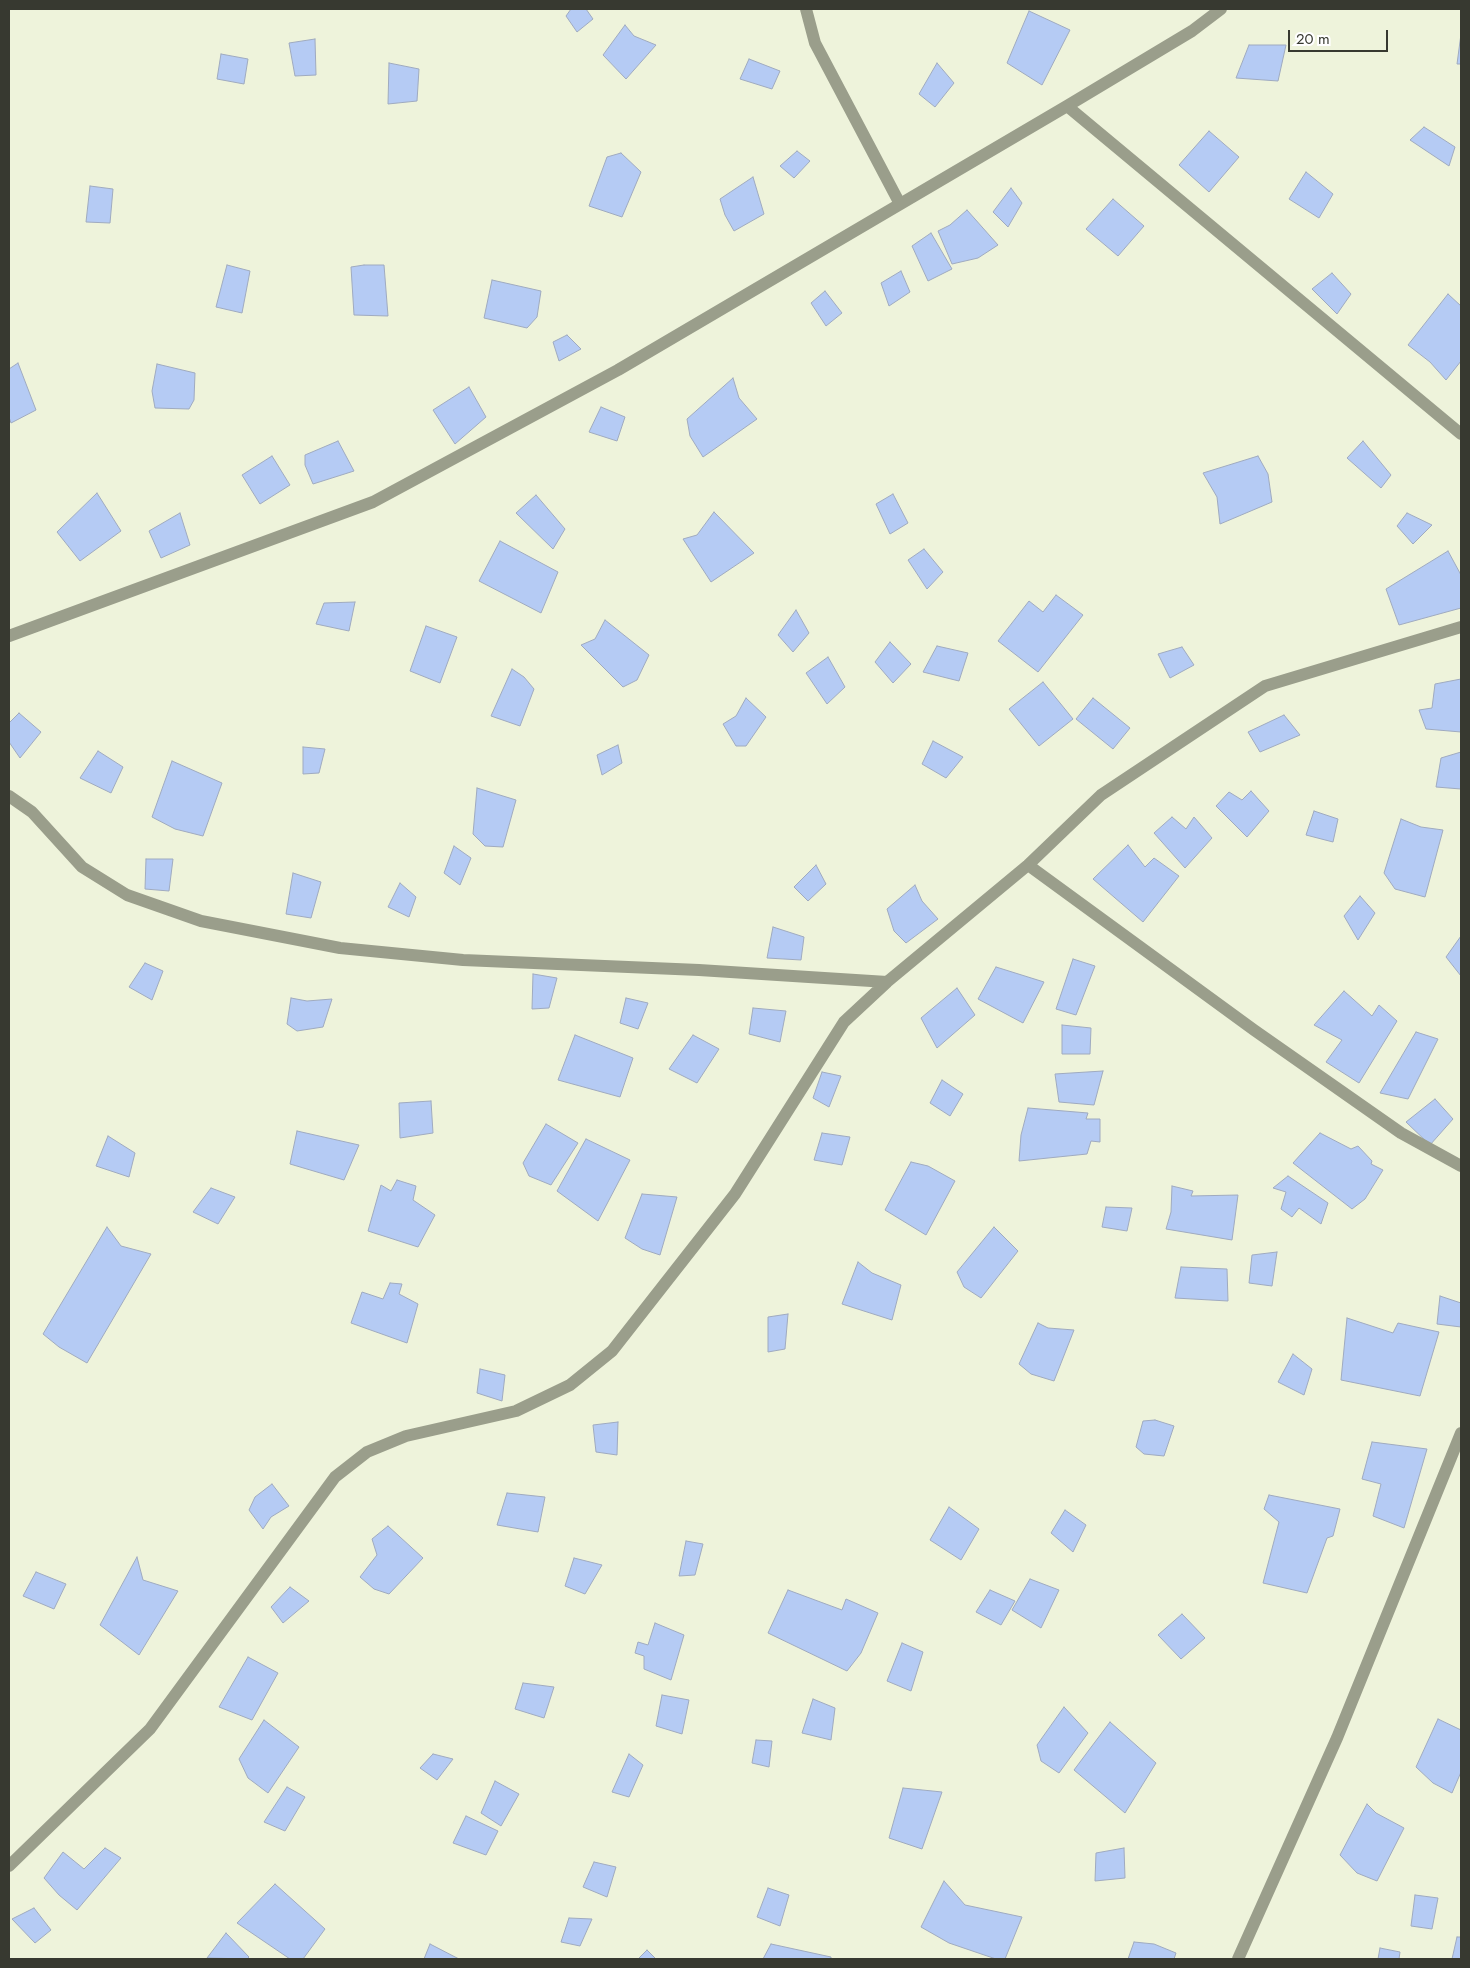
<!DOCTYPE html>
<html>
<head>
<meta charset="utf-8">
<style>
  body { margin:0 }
  #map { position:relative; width:1470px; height:1968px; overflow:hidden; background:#eef3db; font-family:Jost,sans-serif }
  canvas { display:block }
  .frame { position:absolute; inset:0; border:10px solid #373930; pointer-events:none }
  .scale { position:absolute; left:1288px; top:30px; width:100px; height:22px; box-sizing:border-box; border:2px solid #373930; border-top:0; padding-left:6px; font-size:15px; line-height:18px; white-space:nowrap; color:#373930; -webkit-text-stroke:4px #fff; paint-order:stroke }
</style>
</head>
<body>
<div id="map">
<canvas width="1470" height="1968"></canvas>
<div class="frame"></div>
<div class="scale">20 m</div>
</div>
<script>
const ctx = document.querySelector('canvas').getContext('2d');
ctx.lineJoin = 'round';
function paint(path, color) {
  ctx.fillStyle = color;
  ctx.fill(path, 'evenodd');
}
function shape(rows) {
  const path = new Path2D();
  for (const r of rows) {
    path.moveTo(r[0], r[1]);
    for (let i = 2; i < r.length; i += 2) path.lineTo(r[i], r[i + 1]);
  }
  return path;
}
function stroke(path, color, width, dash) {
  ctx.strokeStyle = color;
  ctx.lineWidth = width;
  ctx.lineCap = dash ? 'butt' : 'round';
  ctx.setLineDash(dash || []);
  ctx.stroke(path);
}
const building = shape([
  [571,9,586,9,593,19,577,32,566,16,571,9],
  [1029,11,1070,30,1042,85,1007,63,1029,11],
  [625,25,634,36,656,45,626,79,603,55,625,25],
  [1461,34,1461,64,1457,64,1461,34],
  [315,39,316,75,295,76,289,43,315,39],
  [1249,45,1286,45,1278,81,1236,78,1249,45],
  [221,54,248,59,244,84,217,79,221,54],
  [749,59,780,71,772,89,740,79,749,59],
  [389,63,419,69,417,101,388,104,389,63],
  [937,63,954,83,935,107,919,94,937,63],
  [1424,127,1455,147,1449,166,1410,140,1424,127],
  [1209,131,1239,157,1209,192,1179,165,1209,131],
  [797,151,810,161,794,178,780,166,797,151],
  [621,153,641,172,622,217,589,206,607,157,621,153],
  [1306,172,1333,194,1319,218,1289,199,1306,172],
  [753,177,764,214,734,231,725,215,720,199,753,177],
  [90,186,113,189,110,223,86,222,90,186],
  [1011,188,1022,203,1008,227,993,212,1011,188],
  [1113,199,1144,226,1118,256,1086,229,1113,199],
  [967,210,998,245,978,258,952,264,938,231,950,225,967,210],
  [931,233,952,269,928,281,912,246,931,233],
  [227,265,250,271,242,313,216,307,227,265],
  [364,265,384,265,388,316,354,315,351,267,364,265],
  [901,271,910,292,889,306,881,283,901,271],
  [1332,273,1351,294,1337,314,1312,289,1332,273],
  [492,280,541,291,537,317,527,328,484,318,492,280],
  [825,291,842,313,826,326,811,303,825,291],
  [1448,294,1461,306,1461,361,1446,380,1430,362,1408,345,1448,294],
  [567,335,581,349,559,361,553,342,567,335],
  [18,363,36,410,11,423,9,417,9,369,18,363],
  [157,364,195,373,194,400,189,409,155,408,152,391,157,364],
  [733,378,739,398,757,419,703,457,690,436,687,419,733,378],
  [469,387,486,417,455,444,433,410,469,387],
  [601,407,625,417,617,441,589,432,601,407],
  [338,441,354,471,313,484,305,465,305,455,338,441],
  [1363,441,1391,475,1381,488,1347,458,1363,441],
  [272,456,290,485,260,504,242,475,272,456],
  [1258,456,1268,474,1272,502,1220,524,1217,497,1203,473,1258,456],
  [97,493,121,531,80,561,57,532,97,493],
  [893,494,908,523,890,534,876,504,893,494],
  [536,495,565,529,553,549,516,513,536,495],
  [714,512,754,553,711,582,683,539,697,535,714,512],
  [180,513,190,545,161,558,149,531,180,513],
  [1407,513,1432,525,1413,544,1397,526,1407,513],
  [500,541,558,572,541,613,479,581,500,541],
  [924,549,943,572,927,589,908,560,924,549],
  [1448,551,1461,575,1461,608,1399,625,1386,589,1448,551],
  [1056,595,1083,615,1038,672,998,641,1029,601,1043,612,1056,595],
  [355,602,349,631,316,624,324,603,355,602],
  [796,610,809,633,793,652,778,635,796,610],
  [605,620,649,655,637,680,623,687,581,645,595,639,605,620],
  [426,626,457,637,440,683,410,671,426,626],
  [890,642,911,664,893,683,875,662,890,642],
  [937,646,968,653,959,681,923,672,937,646],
  [1182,647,1194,665,1170,678,1158,654,1182,647],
  [828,657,845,687,827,704,806,673,828,657],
  [512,669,524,677,534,689,520,726,491,716,512,669],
  [1461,679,1461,732,1426,729,1419,710,1432,708,1435,684,1461,679],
  [1043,682,1073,719,1039,746,1009,709,1043,682],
  [746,698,766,717,746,746,736,746,723,724,736,716,746,698],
  [1093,698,1130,728,1113,749,1076,719,1093,698],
  [19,713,41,732,20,758,9,742,9,723,19,713],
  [1284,715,1300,735,1260,752,1248,732,1284,715],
  [933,741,963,757,946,778,922,764,933,741],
  [618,745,622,763,602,775,597,755,618,745],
  [303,747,325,749,319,773,303,774,303,747],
  [98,751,123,767,111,793,80,778,98,751],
  [1461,752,1461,789,1436,787,1441,758,1461,752],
  [172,761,222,783,203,836,175,829,152,817,172,761],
  [477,788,516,800,503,847,485,846,473,834,477,788],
  [1251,791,1269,811,1247,837,1216,806,1229,792,1242,800,1251,791],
  [1314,811,1338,819,1333,842,1306,835,1314,811],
  [1172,817,1186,829,1194,817,1212,838,1185,868,1154,833,1172,817],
  [1401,819,1421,827,1443,830,1425,897,1395,889,1384,873,1401,819],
  [1128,845,1145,867,1154,858,1179,876,1143,922,1093,879,1128,845],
  [454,846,471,858,460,885,444,873,454,846],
  [146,859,173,859,169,891,145,889,146,859],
  [816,865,826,884,808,901,794,887,816,865],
  [293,873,321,882,311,918,286,914,293,873],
  [400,883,416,897,409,917,388,907,400,883],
  [915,885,922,901,938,919,906,943,894,931,887,909,915,885],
  [1360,896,1375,913,1358,940,1344,916,1360,896],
  [773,927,804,937,801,960,767,958,773,927],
  [1461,936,1461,976,1446,957,1461,936],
  [1073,959,1095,966,1076,1015,1056,1009,1073,959],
  [145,963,163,971,152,1000,129,987,145,963],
  [996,967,1044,982,1023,1023,978,999,996,967],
  [533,974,557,978,549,1008,532,1009,533,974],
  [957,988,975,1015,937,1048,921,1018,957,988],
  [1344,991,1372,1016,1379,1005,1397,1021,1359,1083,1326,1062,1342,1040,1314,1025,1344,991],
  [291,998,307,1001,332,999,323,1027,297,1031,287,1024,291,998],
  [626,998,648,1003,638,1029,620,1023,626,998],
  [753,1008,786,1011,780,1042,749,1034,753,1008],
  [1062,1025,1091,1028,1090,1054,1062,1054,1062,1025],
  [1416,1032,1438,1039,1408,1099,1380,1093,1416,1032],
  [575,1035,633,1058,620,1097,558,1080,575,1035],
  [693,1035,719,1049,697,1083,669,1069,693,1035],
  [1103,1071,1094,1105,1059,1102,1055,1074,1103,1071],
  [822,1072,841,1076,829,1107,813,1098,822,1072],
  [942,1080,963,1094,950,1116,930,1103,942,1080],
  [1435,1099,1453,1119,1430,1145,1406,1122,1435,1099],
  [431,1101,433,1133,400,1138,399,1103,431,1101],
  [1028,1108,1088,1113,1086,1119,1100,1119,1100,1142,1091,1141,1087,1154,1019,1161,1021,1135,1028,1108],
  [546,1124,578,1143,551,1185,529,1176,523,1163,546,1124],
  [297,1131,359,1145,344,1180,290,1164,297,1131],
  [822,1133,850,1137,842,1165,814,1160,822,1133],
  [1320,1133,1351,1149,1358,1146,1372,1161,1371,1164,1383,1170,1365,1199,1352,1209,1293,1163,1320,1133],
  [108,1136,135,1153,129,1177,96,1166,108,1136],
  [586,1139,630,1160,598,1221,557,1191,586,1139],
  [911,1162,928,1166,955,1181,926,1235,885,1210,911,1162],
  [1288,1176,1328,1203,1321,1224,1299,1208,1292,1217,1281,1209,1286,1192,1273,1188,1288,1176],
  [397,1180,416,1186,413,1200,435,1215,418,1247,368,1231,381,1185,391,1191,397,1180],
  [1172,1186,1193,1191,1191,1196,1238,1195,1232,1240,1166,1229,1171,1212,1172,1186],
  [211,1188,235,1197,218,1224,193,1212,211,1188],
  [642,1194,677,1197,660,1255,642,1249,625,1238,642,1194],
  [1106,1207,1132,1208,1127,1231,1102,1227,1106,1207],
  [107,1227,121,1246,151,1254,87,1363,59,1347,43,1334,107,1227],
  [994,1227,1018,1251,981,1298,964,1287,957,1272,994,1227],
  [1277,1252,1272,1286,1249,1283,1252,1255,1277,1252],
  [858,1262,872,1273,901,1285,892,1320,842,1304,858,1262],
  [1181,1267,1227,1269,1228,1301,1175,1298,1181,1267],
  [390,1283,402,1284,399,1294,418,1304,407,1343,351,1323,362,1292,383,1299,390,1283],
  [1440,1296,1461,1303,1461,1327,1437,1324,1440,1296],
  [788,1314,785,1349,768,1352,768,1317,788,1314],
  [1347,1318,1393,1333,1398,1323,1439,1332,1420,1396,1341,1380,1347,1318],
  [1038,1323,1048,1328,1074,1330,1054,1381,1031,1374,1019,1364,1038,1323],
  [1293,1354,1312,1369,1304,1395,1278,1382,1293,1354],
  [480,1369,505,1375,502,1401,477,1393,480,1369],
  [1155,1420,1174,1426,1164,1456,1144,1454,1136,1447,1143,1421,1155,1420],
  [618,1422,617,1455,596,1452,593,1425,618,1422],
  [1372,1442,1427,1449,1404,1528,1373,1516,1381,1484,1362,1479,1372,1442],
  [272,1484,289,1506,271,1517,263,1529,249,1510,255,1497,272,1484],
  [507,1493,545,1497,538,1532,497,1525,507,1493],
  [1269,1495,1340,1509,1333,1536,1327,1538,1307,1593,1263,1583,1279,1522,1264,1509,1269,1495],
  [949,1507,979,1529,961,1560,930,1540,949,1507],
  [1065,1510,1086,1525,1073,1552,1051,1533,1065,1510],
  [388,1526,423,1558,389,1594,374,1589,360,1577,377,1555,372,1539,388,1526],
  [686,1541,703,1544,695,1575,679,1576,686,1541],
  [137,1557,143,1580,178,1591,139,1655,100,1625,137,1557],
  [574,1558,602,1565,585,1594,565,1586,574,1558],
  [36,1572,66,1584,54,1609,23,1596,36,1572],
  [1030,1579,1059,1590,1041,1628,1012,1610,1030,1579],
  [290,1587,309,1601,283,1623,271,1607,290,1587],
  [788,1590,842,1610,846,1599,878,1613,861,1653,847,1671,768,1633,788,1590],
  [990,1590,1015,1601,1001,1625,976,1612,990,1590],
  [1182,1614,1205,1638,1181,1659,1158,1635,1182,1614],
  [655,1623,684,1635,671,1680,644,1669,644,1656,635,1653,638,1642,648,1645,655,1623],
  [902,1643,923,1652,911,1691,887,1681,902,1643],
  [248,1657,278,1673,252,1720,219,1707,248,1657],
  [523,1683,554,1687,544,1718,515,1709,523,1683],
  [662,1695,689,1700,682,1734,656,1726,662,1695],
  [813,1699,835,1708,831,1740,802,1733,813,1699],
  [1064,1707,1088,1733,1059,1773,1041,1761,1037,1745,1064,1707],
  [1438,1719,1461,1730,1461,1772,1452,1793,1433,1783,1416,1767,1438,1719],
  [264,1720,299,1747,268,1793,248,1778,239,1759,264,1720],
  [1110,1722,1156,1763,1125,1813,1074,1770,1110,1722],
  [756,1740,772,1741,769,1767,752,1763,756,1740],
  [433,1754,453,1759,437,1780,420,1768,433,1754],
  [629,1754,643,1765,629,1797,612,1792,629,1754],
  [495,1781,519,1794,501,1826,481,1813,495,1781],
  [287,1787,305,1797,285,1831,264,1822,287,1787],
  [903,1788,942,1792,922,1849,889,1838,903,1788],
  [1367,1804,1376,1813,1404,1828,1377,1881,1357,1873,1340,1855,1367,1804],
  [466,1816,498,1831,486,1855,453,1843,466,1816],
  [105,1848,121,1858,77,1910,59,1895,44,1878,63,1852,84,1869,105,1848],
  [1124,1848,1125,1878,1095,1881,1096,1853,1124,1848],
  [594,1862,616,1867,607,1897,583,1887,594,1862],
  [944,1881,965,1905,1022,1917,1005,1959,996,1959,949,1943,921,1927,944,1881],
  [275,1884,325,1929,303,1959,290,1959,237,1923,275,1884],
  [768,1888,789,1895,780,1926,757,1917,768,1888],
  [1415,1895,1438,1898,1432,1929,1411,1926,1415,1895],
  [34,1908,51,1930,35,1943,12,1919,34,1908],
  [569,1918,592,1919,580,1946,561,1942,569,1918],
  [226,1933,249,1957,247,1959,207,1958,226,1933],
  [1457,1937,1461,1937,1461,1959,1452,1959,1457,1937],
  [1134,1942,1154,1944,1176,1953,1174,1959,1128,1959,1134,1942],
  [430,1944,459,1959,424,1959,430,1944],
  [771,1944,831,1957,831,1959,763,1959,771,1944],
  [1380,1948,1400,1952,1399,1959,1378,1959,1380,1948],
  [647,1950,656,1959,638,1959,647,1950]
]);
const minor = shape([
  [806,9,815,43,900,204],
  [1067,106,1461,434],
  [9,636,373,502,618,370,1067,106,1192,31,1221,9],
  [9,796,32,812,82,867,127,895,201,921,340,948,463,960,699,970,887,982],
  [1028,865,1254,1030,1401,1133,1461,1166],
  [9,1866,150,1729,335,1477,367,1452,406,1436,516,1411,570,1385,612,1351,735,1194,844,1022,887,982,1028,865,1101,795,1265,686,1461,627],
  [1238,1959,1337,1738,1461,1433]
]);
paint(building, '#b5cbf4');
stroke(building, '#9faabf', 1);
stroke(minor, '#9a9e8b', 12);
</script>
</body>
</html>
